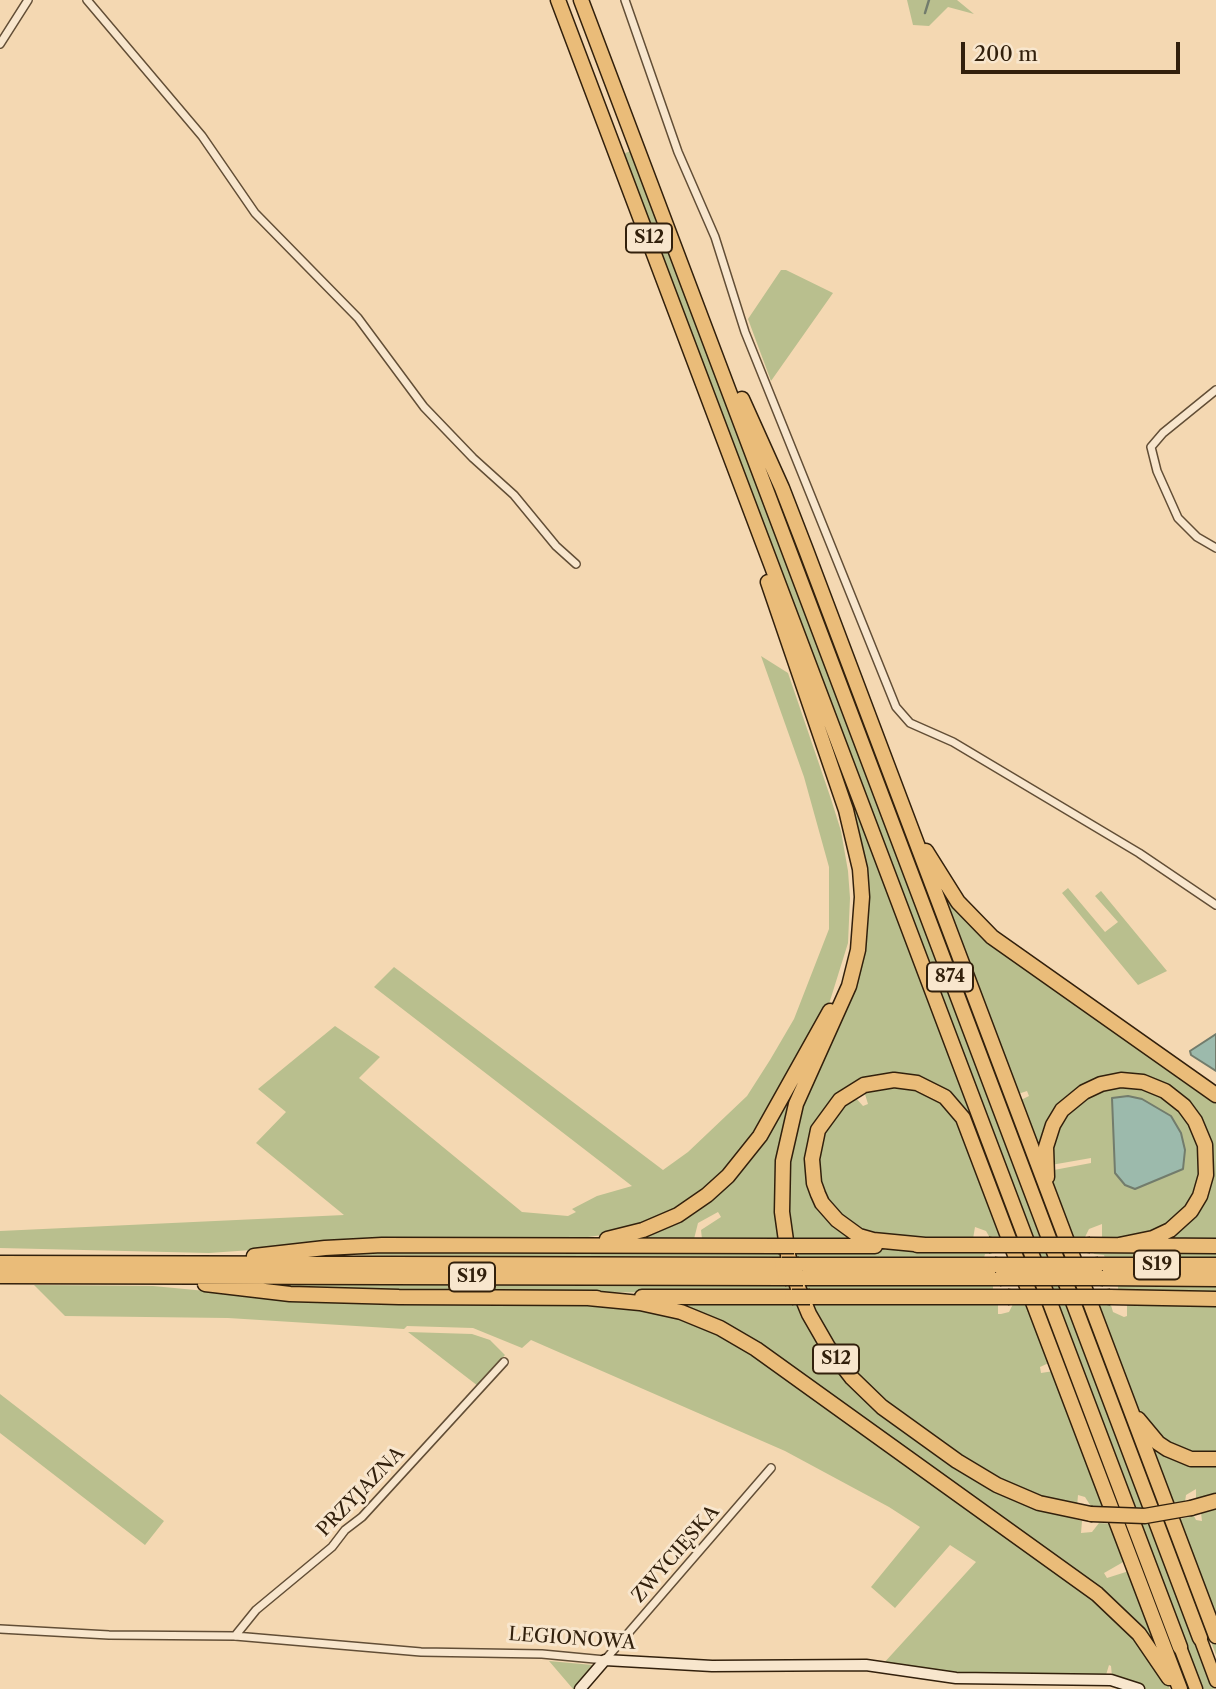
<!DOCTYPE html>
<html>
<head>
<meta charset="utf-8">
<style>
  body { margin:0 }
  #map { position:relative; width:1216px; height:1689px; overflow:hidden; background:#f4d8b2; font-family:"Libre Caslon Text",serif }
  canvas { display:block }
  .scale { position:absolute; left:961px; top:42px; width:219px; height:32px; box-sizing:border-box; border:4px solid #32200c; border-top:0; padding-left:9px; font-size:21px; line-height:24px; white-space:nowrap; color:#32200c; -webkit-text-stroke:5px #f8e6cd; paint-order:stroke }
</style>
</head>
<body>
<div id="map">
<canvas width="1216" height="1689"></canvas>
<div class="scale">200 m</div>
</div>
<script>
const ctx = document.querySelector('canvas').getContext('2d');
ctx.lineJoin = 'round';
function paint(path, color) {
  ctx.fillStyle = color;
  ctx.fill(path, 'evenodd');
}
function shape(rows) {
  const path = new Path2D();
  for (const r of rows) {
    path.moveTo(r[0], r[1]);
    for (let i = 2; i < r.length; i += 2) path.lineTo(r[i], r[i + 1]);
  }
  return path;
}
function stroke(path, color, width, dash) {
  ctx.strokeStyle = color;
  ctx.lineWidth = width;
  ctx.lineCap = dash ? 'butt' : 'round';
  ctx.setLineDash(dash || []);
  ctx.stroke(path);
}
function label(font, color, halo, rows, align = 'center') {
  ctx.font = font + ' "Libre Caslon Text",serif';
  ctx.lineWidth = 6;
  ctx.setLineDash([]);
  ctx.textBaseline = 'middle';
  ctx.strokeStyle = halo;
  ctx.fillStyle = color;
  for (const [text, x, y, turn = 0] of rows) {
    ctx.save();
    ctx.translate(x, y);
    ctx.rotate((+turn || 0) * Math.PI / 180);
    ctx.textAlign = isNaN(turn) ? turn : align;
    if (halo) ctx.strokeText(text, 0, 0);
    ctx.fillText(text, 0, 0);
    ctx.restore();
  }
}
const green = shape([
  [907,0,957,0,974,14,948,7,929,26,913,25],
  [633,150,1068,1302,1215,1689,1201,1689,623,154],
  [781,270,786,270,833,293,771,381,748,319],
  [760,453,772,476,1216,1645,1216,1655],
  [798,654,951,1053,1015,1232,1150,1588,1150,1595,1188,1689,1183,1689,965,1114,891,1076,825,1112,810,1181,861,1242,790,1241,786,1199,793,1132,813,1076,843,1016,855,982,866,912],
  [761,656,788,673,831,799,841,831,848,871,850,898,848,943,829,1004,759,1129,728,1171,681,1209,618,1233,588,1237,394,1240,209,1253,0,1248,0,1231,344,1215,256,1143,286,1112,258,1089,335,1026,380,1057,359,1078,522,1212,568,1216,576,1212,572,1209,597,1196,632,1186,374,987,394,967,663,1170,688,1152,747,1096,770,1060,794,1019,829,929,829,867,804,777],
  [931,873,954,903,1216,1101,1216,1242,1156,1242,1197,1209,1202,1125,1150,1080,1076,1092,1041,1160,1021,1100,1029,1096,1027,1091,1018,1094],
  [1068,888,1105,932,1118,922,1095,896,1101,891,1167,971,1138,985,1062,893],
  [806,1063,787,1111,778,1150,774,1197,778,1241,702,1239,701,1230,721,1217,718,1212,698,1223,694,1239,622,1240,709,1198],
  [893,1085,921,1091,942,1102,961,1126,1005,1238,990,1238,986,1231,975,1227,973,1239,895,1239,865,1232,832,1208,818,1179,817,1163,820,1136,834,1113,855,1097,863,1106,868,1104,864,1091],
  [1119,1085,1146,1088,1172,1101,1199,1137,1202,1169,1190,1203,1160,1231,1130,1239,1102,1239,1102,1224,1089,1229,1084,1239,1072,1239,1051,1177,1054,1170,1091,1163,1091,1158,1051,1165,1050,1148,1066,1113,1084,1097],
  [354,1248,990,1250,992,1254,985,1254,984,1258,288,1255],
  [1092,1249,1216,1250,1216,1258,1105,1258,1104,1255,1094,1254],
  [34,1285,153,1286,280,1298,586,1303,634,1307,673,1316,705,1327,737,1343,1094,1599,1136,1638,1160,1670,1170,1689,1144,1689,1112,1676,1111,1666,1109,1665,1106,1675,981,1676,928,1671,883,1664,976,1562,950,1545,895,1608,871,1587,920,1527,889,1507,785,1451,531,1340,522,1348,473,1328,407,1326,404,1329,228,1318,65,1316],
  [230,1285,993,1285,993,1289,1005,1290,1007,1294,315,1291],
  [1118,1285,1216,1286,1216,1295,1108,1290,1118,1290],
  [794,1301,830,1361,865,1401,968,1476,1028,1506,1082,1521,1081,1533,1092,1532,1099,1523,1113,1524,1125,1561,1104,1573,1107,1578,1129,1571,1167,1667,1144,1637,767,1352,661,1304],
  [811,1301,998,1302,998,1314,1001,1314,1009,1312,1014,1302,1030,1302,1051,1362,1040,1367,1041,1373,1054,1371,1108,1509,1092,1508,1085,1497,1078,1495,1077,1507,1049,1501,984,1472,887,1404,861,1381,824,1331],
  [1096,1302,1110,1302,1113,1312,1124,1317,1127,1316,1127,1302,1216,1303,1216,1456,1201,1456,1163,1442,1138,1411],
  [408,1332,472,1334,490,1340,505,1355,478,1386],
  [0,1394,164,1521,145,1545,0,1433],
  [1144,1436,1216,1463,1216,1495,1196,1500,1196,1489,1186,1495,1185,1502,1170,1505],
  [1216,1508,1216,1625,1175,1520,1194,1516,1196,1520,1202,1521,1201,1513],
  [549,1661,593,1665,578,1689,573,1689]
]);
const water = shape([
  [1216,1034,1216,1071,1191,1055,1190,1051,1216,1034],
  [1128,1096,1142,1099,1171,1116,1181,1133,1185,1150,1183,1169,1135,1189,1125,1185,1115,1173,1112,1098,1128,1096]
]);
const stream = shape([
  [925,13,929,0]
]);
const street = shape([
  [87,0,202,136,255,213,358,318,424,407,473,458,514,495,556,546,576,564],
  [625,0,678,152,715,237,745,332,896,707,910,723,953,742,1139,853,1216,905],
  [0,44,28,0],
  [1216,390,1163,433,1151,447,1157,471,1178,518,1197,537,1216,548],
  [0,1629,109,1635,235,1636,421,1652,542,1654,605,1660,771,1468],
  [235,1636,256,1610,332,1547,345,1530,362,1517,504,1362]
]);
const secondary = shape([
  [580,1689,605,1660,712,1666,866,1665,956,1678,1111,1680,1139,1689]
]);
const primary = shape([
  [1200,1638,1216,1681],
  [1180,1647,1196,1689]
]);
const highway = shape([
  [558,0,1180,1647],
  [581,0,1200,1638],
  [742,399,782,488,806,550,1216,1636],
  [768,582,846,810,860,869,862,897,858,950,849,986,796,1104,783,1161,782,1212,788,1255,797,1285,809,1314,828,1347,852,1378,882,1407,957,1461,997,1485,1039,1503,1091,1514],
  [926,851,958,902,992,937,1216,1095],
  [1047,1177,1046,1147,1053,1125,1062,1110,1084,1092,1101,1084,1121,1080,1143,1082,1165,1091,1184,1106,1195,1121,1205,1145,1206,1175,1200,1196,1191,1211,1170,1230,1153,1238,1119,1245],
  [607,1239,643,1230,678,1215,707,1195,728,1176,760,1136,830,1011],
  [917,1245,989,1245],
  [925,1245,873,1240,859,1236,837,1220,822,1203,818,1194,814,1183,812,1159,818,1130,840,1100,864,1085,894,1080,917,1083,945,1097,963,1118,1180,1689],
  [1090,1245,1216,1246],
  [794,1246,875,1246],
  [254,1256,325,1248,382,1245,778,1246],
  [0,1263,782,1265],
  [799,1265,995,1265],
  [1098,1265,1216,1265],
  [0,1276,785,1278],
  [803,1278,1000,1278],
  [1103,1278,1216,1279],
  [205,1284,290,1294,399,1297,597,1298],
  [642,1297,792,1297],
  [810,1297,1008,1297],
  [1110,1297,1216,1299],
  [588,1298,640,1303,681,1312,720,1328,756,1349,1097,1594,1139,1634,1169,1678],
  [1138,1419,1158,1443,1167,1449,1191,1459,1216,1459],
  [1191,1508,1216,1501]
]);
const highwayBridge = shape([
  [989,1245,1090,1245],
  [778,1246,794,1246],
  [782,1265,799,1265],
  [995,1265,1098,1265],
  [785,1278,803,1278],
  [1000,1278,1103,1278],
  [792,1297,810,1297],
  [1008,1297,1110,1297],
  [1091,1514,1145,1516,1191,1508]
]);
const shields = [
  [649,238,46],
  [950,977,46],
  [1157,1265,46],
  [472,1277,46],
  [836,1359,46]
];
const shieldNames = [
  ["S12",649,238],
  ["874",950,977],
  ["S19",1157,1265],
  ["S19",472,1277],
  ["S12",836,1359]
];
const streetNames = [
  ["PRZYJAZNA",361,1492,-46],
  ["ZWYCIĘSKA",676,1554,-49],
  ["LEGIONOWA",572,1639,4]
];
paint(green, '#b9bf8e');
paint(water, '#9cbaac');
stroke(water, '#727c6c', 2);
stroke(stream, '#727c6c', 2.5);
stroke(street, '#624e36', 10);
stroke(secondary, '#32200c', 13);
stroke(primary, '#32200c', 15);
stroke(highway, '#32200c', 17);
stroke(street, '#f8e6cd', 7);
stroke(secondary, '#f8e6cd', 10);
stroke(primary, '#eabc79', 12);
stroke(highway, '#eabc79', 14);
stroke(highwayBridge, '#32200c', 17, []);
stroke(highwayBridge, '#eabc79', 14);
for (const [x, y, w] of shields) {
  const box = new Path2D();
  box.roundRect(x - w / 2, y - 14.5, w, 29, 5);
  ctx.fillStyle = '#f8e6cd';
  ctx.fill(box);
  stroke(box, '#32200c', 2);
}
label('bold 18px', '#32200c', null, shieldNames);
label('19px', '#32200c', '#f8e6cd', streetNames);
</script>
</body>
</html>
